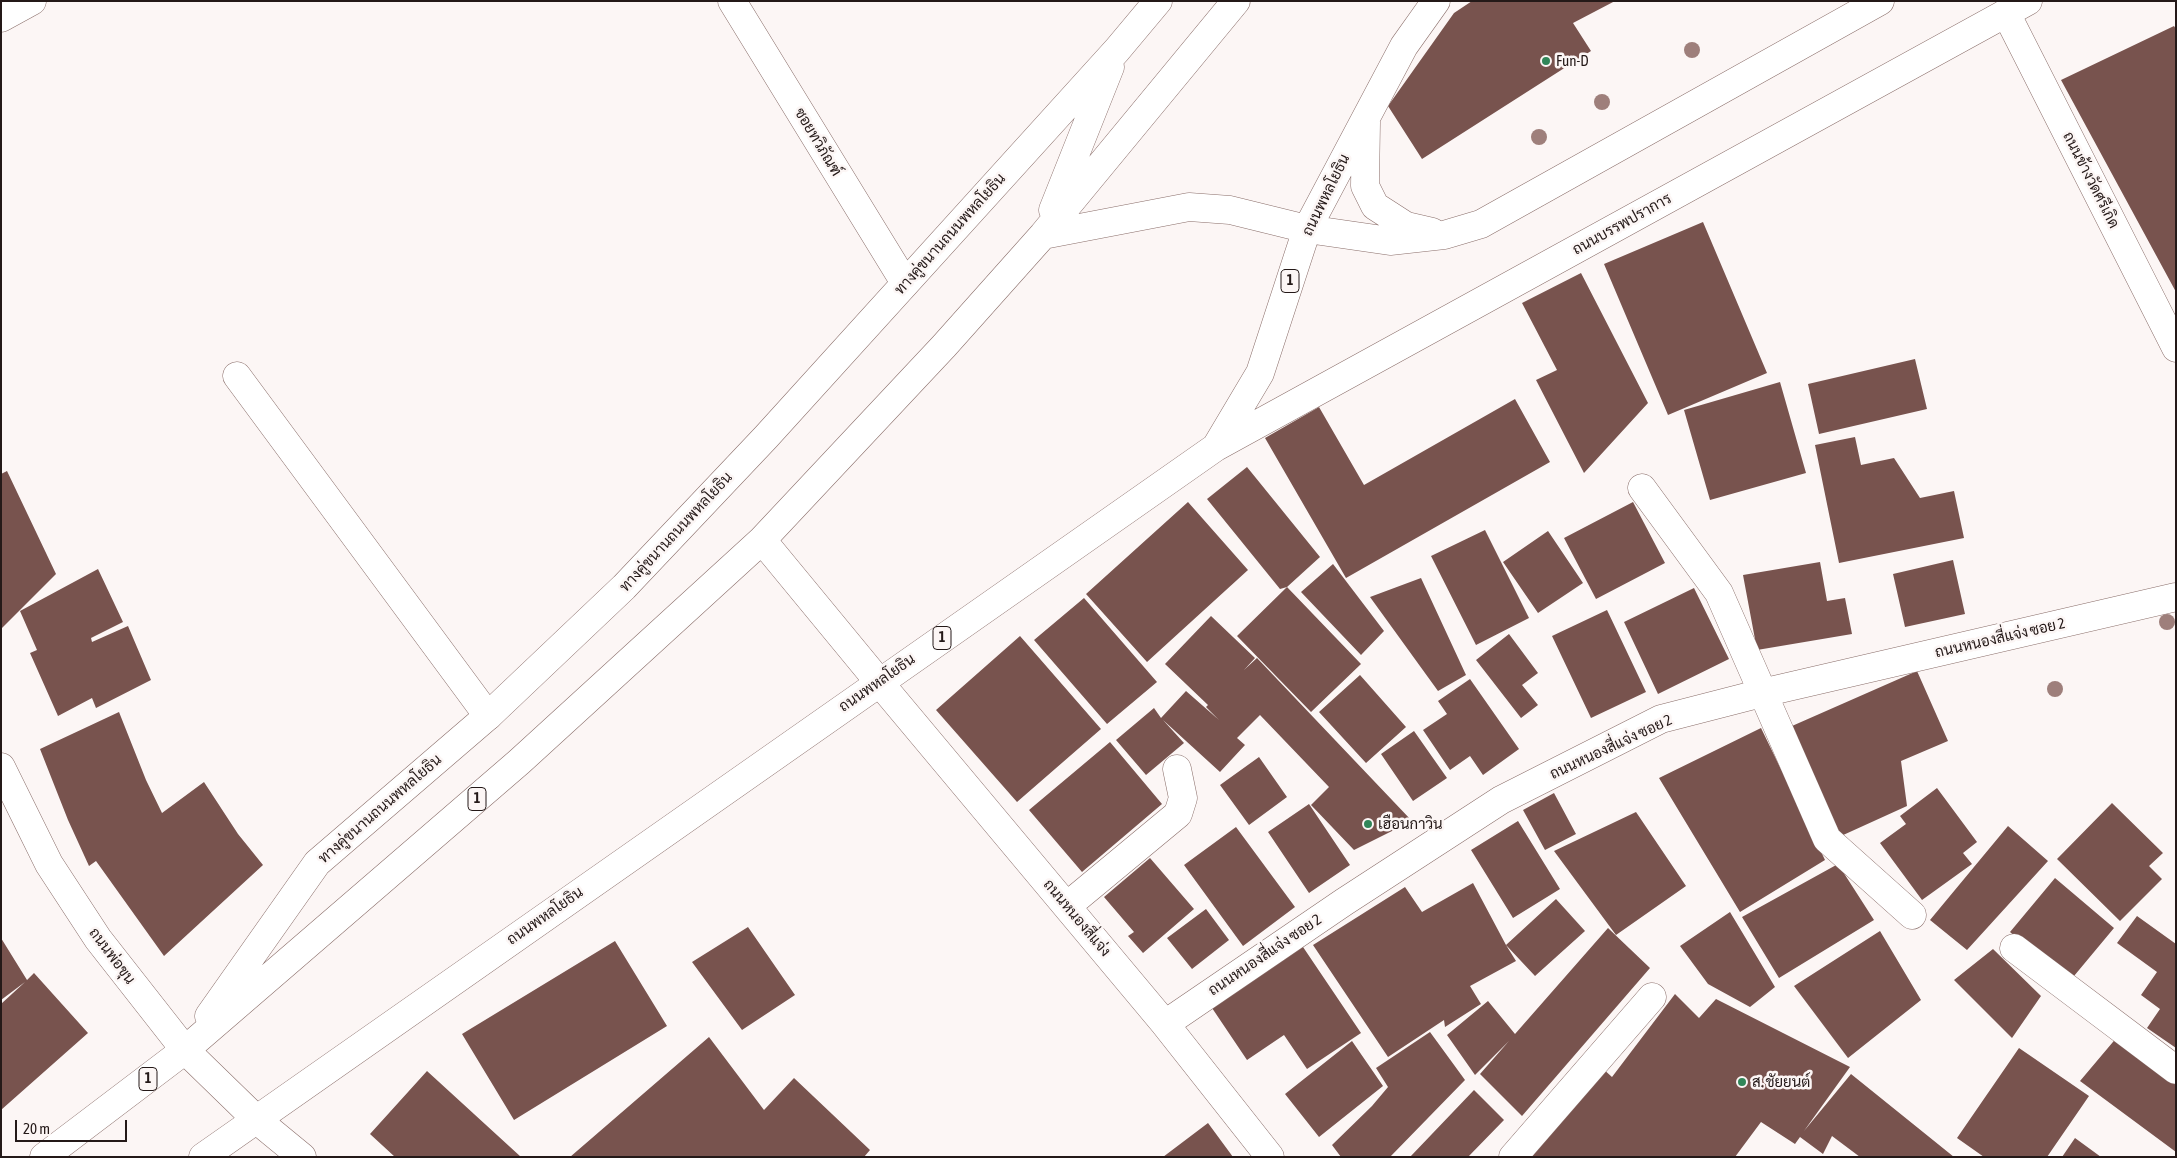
<!DOCTYPE html>
<html>
<head>
<meta charset="utf-8">
<style>
  body { margin:0 }
  #map { position:relative; width:2177px; height:1158px; overflow:hidden; background:#fcf6f5; font-family:"Asap Condensed",sans-serif }
  canvas { display:block }
  .frame { position:absolute; inset:0; border:2px solid #241918; pointer-events:none }
  .scale { position:absolute; left:15px; top:1120px; width:112px; height:22px; box-sizing:border-box; border:2px solid #241918; border-top:0; padding-left:6px; font-size:15px; line-height:18px; white-space:nowrap; color:#241918; -webkit-text-stroke:4px #fcf6f5; paint-order:stroke }
</style>
</head>
<body>
<div id="map">
<canvas width="2177" height="1158"></canvas>
<div class="frame"></div>
<div class="scale">20 m</div>
</div>
<script>
const ctx = document.querySelector('canvas').getContext('2d');
ctx.lineJoin = 'round';
function paint(path, color) {
  ctx.fillStyle = color;
  ctx.fill(path, 'evenodd');
}
function shape(rows) {
  const path = new Path2D();
  for (const r of rows) {
    path.moveTo(r[0], r[1]);
    for (let i = 2; i < r.length; i += 2) path.lineTo(r[i], r[i + 1]);
  }
  return path;
}
function stroke(path, color, width, dash) {
  ctx.strokeStyle = color;
  ctx.lineWidth = width;
  ctx.lineCap = dash ? 'butt' : 'round';
  ctx.setLineDash(dash || []);
  ctx.stroke(path);
}
function label(font, color, halo, rows, align = 'center') {
  ctx.font = font + ' "Asap Condensed",Sarabun,sans-serif';
  ctx.lineWidth = 5;
  ctx.setLineDash([]);
  ctx.textBaseline = 'middle';
  ctx.strokeStyle = halo;
  ctx.fillStyle = color;
  for (const [text, x, y, turn = 0] of rows) {
    ctx.save();
    ctx.translate(x, y);
    ctx.rotate((+turn || 0) * Math.PI / 180);
    ctx.textAlign = isNaN(turn) ? turn : align;
    if (halo) ctx.strokeText(text, 0, 0);
    ctx.fillText(text, 0, 0);
    ctx.restore();
  }
}
const building = shape([
  [1472,1,1615,1,1573,23,1591,51,1422,159,1388,106,1454,13],
  [2174,26,2176,29,2176,292,2061,80],
  [1703,222,1767,373,1668,415,1604,264],
  [1581,273,1648,403,1584,473,1536,380,1557,370,1522,303],
  [1915,359,1927,409,1819,434,1808,384],
  [1780,382,1806,473,1710,500,1684,410],
  [1515,399,1550,462,1346,578,1265,438,1319,407,1364,485],
  [1855,437,1861,465,1894,458,1920,498,1954,491,1964,538,1839,563,1815,445],
  [1247,467,1320,557,1287,587,1361,664,1311,712,1237,636,1287,587,1280,589,1207,499],
  [7,471,56,574,1,629,1,474],
  [1188,502,1248,570,1147,662,1086,594],
  [1633,502,1665,563,1596,599,1564,538],
  [1485,530,1529,618,1476,645,1431,556],
  [1548,531,1583,583,1538,613,1503,562],
  [1953,560,1965,614,1905,627,1893,574],
  [1820,562,1827,601,1845,598,1852,634,1757,650,1743,575],
  [1333,564,1384,631,1361,655,1301,592],
  [98,569,123,622,91,638,92,642,128,626,151,680,96,708,92,698,58,716,30,653,37,650,20,611],
  [1421,578,1466,675,1438,691,1370,597],
  [1694,588,1729,659,1658,694,1624,622],
  [1084,598,1157,682,1107,724,1034,640],
  [1607,610,1646,692,1591,718,1552,636],
  [1211,616,1255,658,1244,670,1257,658,1412,821,1354,850,1311,805,1329,787,1260,715,1237,738,1245,745,1220,772,1163,720,1184,743,1146,775,1116,740,1154,708,1161,718,1186,691,1219,720,1206,707,1208,705,1165,664],
  [1509,634,1538,673,1522,685,1538,705,1521,718,1476,660],
  [1020,636,1101,729,1017,802,936,710],
  [1917,671,1948,741,1901,761,1907,806,1841,836,1792,726],
  [1360,675,1406,727,1366,763,1319,712],
  [1470,679,1519,749,1483,775,1470,756,1450,770,1423,730,1447,714,1438,701],
  [119,712,146,780,162,813,204,782,238,834,263,865,164,956,96,861,89,866,68,820,40,749],
  [1761,728,1825,860,1740,912,1659,778],
  [1414,731,1447,778,1413,801,1381,754],
  [1110,742,1162,804,1082,872,1029,810],
  [1259,757,1287,797,1249,825,1220,785],
  [1937,788,1977,842,1963,853,1972,864,1922,900,1880,843,1906,824,1900,816],
  [1554,793,1576,834,1545,850,1523,810],
  [2112,803,2163,853,2149,866,2162,879,2120,921,2057,859],
  [1309,804,1350,865,1309,893,1268,832],
  [1636,812,1686,886,1616,935,1554,851],
  [1518,821,1560,889,1513,918,1471,850],
  [2008,826,2048,861,1967,950,1930,920],
  [1236,827,1295,907,1243,946,1184,865],
  [1150,858,1194,909,1143,953,1128,936,1134,932,1104,897],
  [1838,864,1874,920,1779,978,1742,917],
  [2055,878,2114,928,2069,982,2010,932],
  [1473,883,1506,945,1556,899,1585,931,1535,976,1506,945,1516,961,1470,986,1481,1004,1445,1027,1444,1020,1388,1057,1313,945,1405,887,1422,912],
  [1206,909,1229,940,1192,969,1167,938],
  [1730,912,1775,987,1750,1007,1708,984,1680,946],
  [2137,916,2176,944,2176,1048,2147,1028,2160,1009,2141,995,2157,972,2117,943],
  [748,927,795,995,742,1030,692,962],
  [1608,928,1650,968,1522,1116,1480,1074,1509,1041,1475,1075,1447,1035,1488,1001,1515,1034],
  [1880,931,1921,1000,1848,1058,1794,986],
  [1,938,27,980,34,973,88,1033,1,1110,1,1004,25,982,1,1000],
  [615,941,667,1026,514,1120,462,1034],
  [1301,944,1361,1033,1307,1069,1284,1035,1247,1060,1210,1005],
  [1993,949,2041,996,2012,1038,1954,980],
  [1675,994,1699,1018,1716,999,1850,1067,1804,1131,1851,1074,1954,1157,1860,1157,1832,1136,1823,1154,1800,1137,1795,1144,1761,1122,1735,1157,1526,1157,1601,1067,1612,1077],
  [1430,1032,1465,1080,1390,1157,1341,1157,1332,1145,1372,1106,1388,1087,1376,1068],
  [2118,1036,2176,1078,2176,1152,2080,1081],
  [709,1037,764,1110,794,1078,870,1150,864,1157,570,1157],
  [1352,1041,1383,1086,1319,1137,1285,1094],
  [2019,1048,2089,1096,2047,1157,1984,1157,1957,1138],
  [427,1071,521,1157,395,1157,370,1134],
  [1474,1090,1504,1120,1468,1157,1410,1157],
  [1208,1123,1233,1157,1163,1157],
  [2075,1138,2101,1157,2062,1157]
]);
const minor = shape([
  [732,1,905,283],
  [2006,13,2176,348],
  [1,18,32,1],
  [237,376,488,716],
  [1642,488,1719,593,1827,839,1912,915],
  [879,682,1165,1024,1270,1157],
  [1067,906,1178,814,1183,798,1177,769],
  [2014,948,2176,1070],
  [1165,1024,1344,902,1501,800,1661,719,1762,693,2176,597],
  [1513,1157,1652,997]
]);
const major = shape([
  [1366,122,1365,186,1375,206,1406,226,1432,232],
  [1053,210,1110,67],
  [1043,235,1189,207,1230,210,1307,229,1390,241,1444,235,1481,224,1880,1],
  [1216,447,2028,1],
  [762,540,879,682],
  [1,767,49,864,98,939,185,1050,257,1120,302,1157],
  [209,1016,317,863,488,716,624,587,766,437,1117,50,1158,1],
  [44,1157,185,1050,519,762,762,540,944,346,1043,235,1236,1],
  [203,1157,1216,447,1260,373,1307,229,1404,46,1436,1]
]);
const trees = [
  [1692,50],
  [1602,102],
  [1539,137],
  [2167,622],
  [2055,689]
];
const markers = [
  [1546,61,5,"#318659"],
  [1368,824,5,"#318659"],
  [1742,1082,5,"#318659"]
];
const shields = [
  [1290,281,18],
  [942,638,18],
  [477,799,18],
  [148,1079,18]
];
const shieldNames = [
  ["1",1290,281],
  ["1",942,638],
  ["1",477,799],
  ["1",148,1079]
];
const poiNames = [
  ["Fun-D",1556,61],
  ["เฮือนกาวิน",1378,824],
  ["ส. ชัยยนต์",1752,1082]
];
const streetNames = [
  ["ซอยทวิภัณฑ์",818,142,59],
  ["ถนนข้างวัดศรีเกิด",2091,180,63],
  ["ถนนพหลโยธิน",1326,195,-64],
  ["ถนนบรรพปราการ",1622,224,-29],
  ["ทางคู่ขนานถนนพหลโยธิน",950,234,-48],
  ["ทางคู่ขนานถนนพหลโยธิน",676,532,-47],
  ["ถนนหนองสี่แจ่ง ซอย 2",2000,638,-13],
  ["ถนนพหลโยธิน",877,683,-35],
  ["ถนนหนองสี่แจ่ง ซอย 2",1611,747,-25],
  ["ทางคู่ขนานถนนพหลโยธิน",380,809,-41],
  ["ถนนพหลโยธิน",545,916,-35],
  ["ถนนหนองสี่แจ่ง",1077,918,50],
  ["ถนนหนองสี่แจ่ง ซอย 2",1265,955,-34],
  ["ถนนพ่อขุน",112,956,53]
];
paint(building, '#78534e');
stroke(minor, '#8a6e6a', 29);
stroke(major, '#8a6e6a', 29);
stroke(minor, '#fff', 28);
stroke(major, '#fff', 28);
ctx.fillStyle = '#9e7f7b';
for (const [x, y] of trees) {
  ctx.beginPath();
  ctx.arc(x, y, 8, 0, 2 * Math.PI);
  ctx.fill();
}
for (const [x, y, r, color] of markers) {
  const dot = new Path2D();
  dot.arc(x, y, r, 0, 2 * Math.PI);
  ctx.fillStyle = color;
  ctx.fill(dot);
  stroke(dot, '#fcf6f5', 2);
}
for (const [x, y, w] of shields) {
  const box = new Path2D();
  box.roundRect(x - w / 2, y - 11.5, w, 23, 4);
  ctx.fillStyle = '#fcf6f5';
  ctx.fill(box);
  stroke(box, '#241918', 1);
}
label('bold 14px', '#241918', null, shieldNames);
label('15px', '#241918', '#fcf6f5', poiNames, 'left');
label('15px', '#241918', '#fcf6f5', streetNames);
</script>
</body>
</html>
